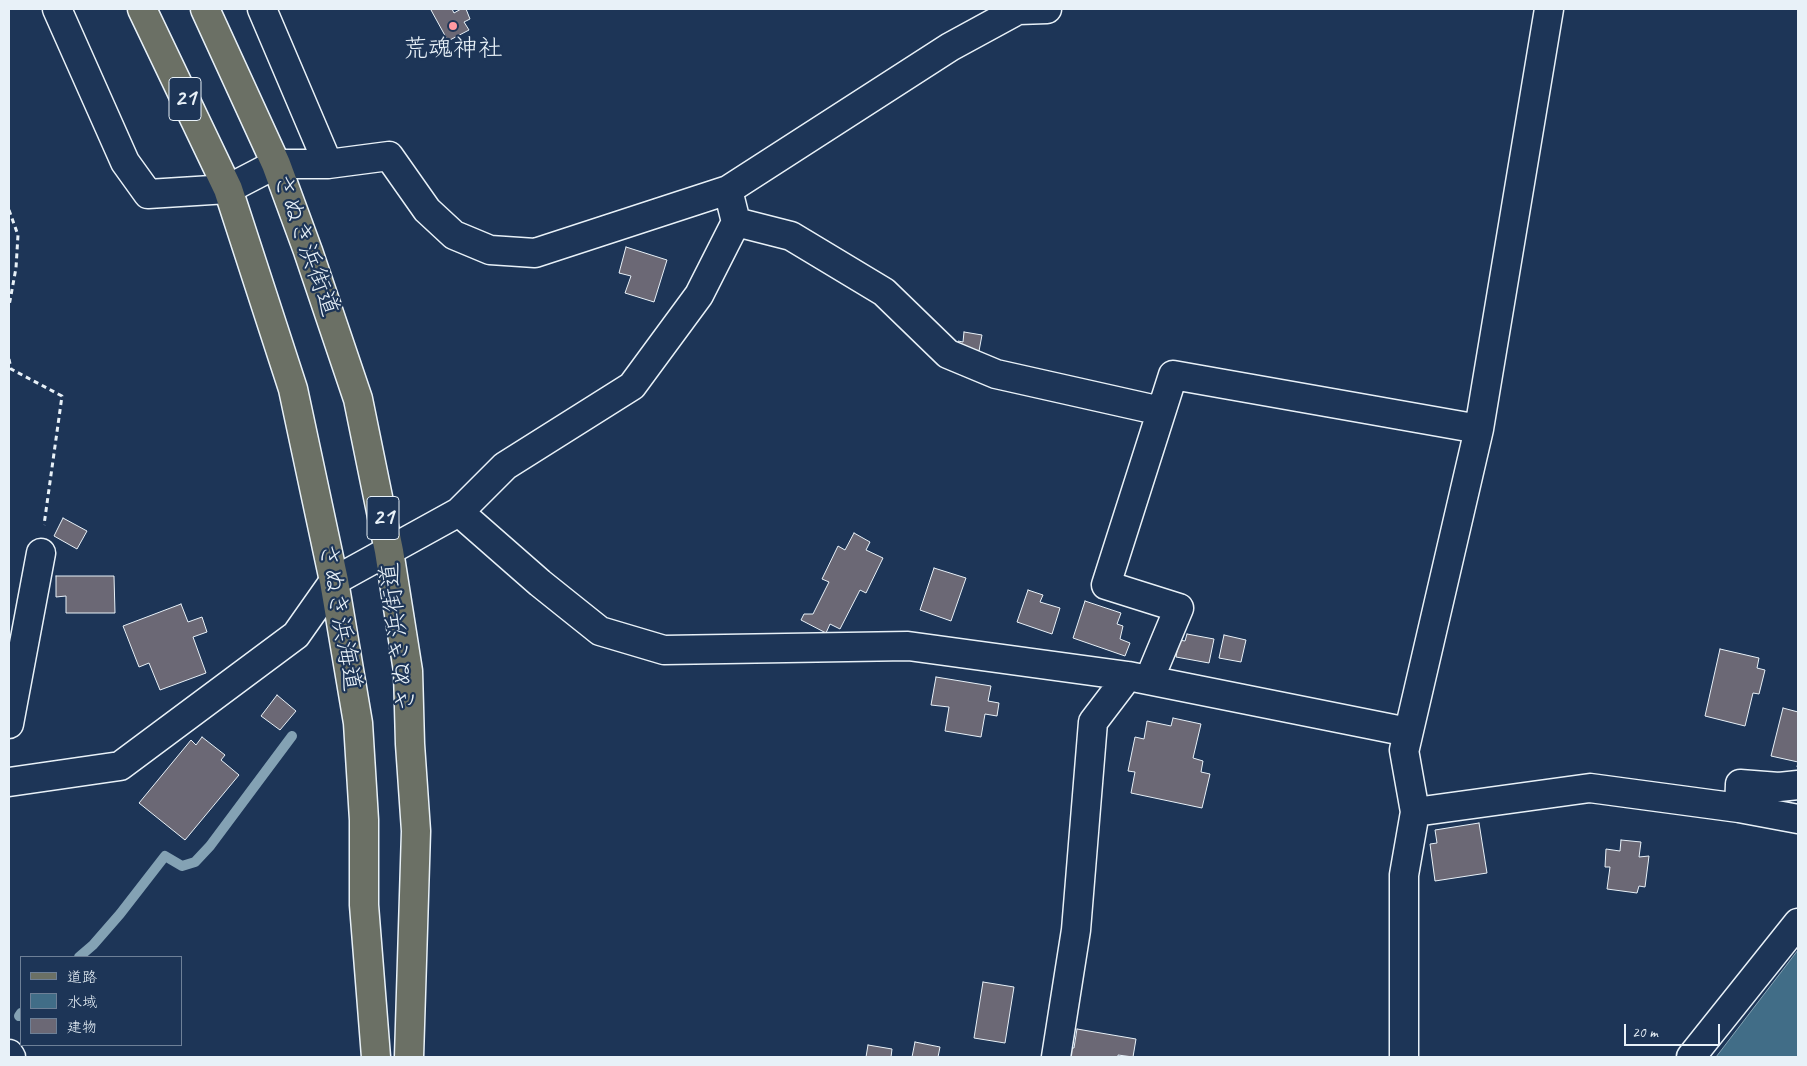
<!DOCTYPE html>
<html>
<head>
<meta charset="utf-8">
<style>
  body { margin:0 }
  #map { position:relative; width:1807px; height:1066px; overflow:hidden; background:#1d3557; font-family:Caveat,"Klee One",sans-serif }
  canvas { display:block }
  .frame { position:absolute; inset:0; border:10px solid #e8f1f8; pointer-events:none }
  .legend { position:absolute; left:20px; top:956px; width:162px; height:90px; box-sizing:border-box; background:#1d3557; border:1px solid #6e8097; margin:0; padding:6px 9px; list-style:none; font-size:15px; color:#e8f1f8 }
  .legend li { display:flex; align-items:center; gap:10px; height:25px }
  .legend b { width:25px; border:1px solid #6e8097 }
  .scale { position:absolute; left:1624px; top:1024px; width:96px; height:22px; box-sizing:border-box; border:2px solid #e8f1f8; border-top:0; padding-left:6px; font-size:15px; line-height:18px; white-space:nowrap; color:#e8f1f8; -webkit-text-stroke:4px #1d3557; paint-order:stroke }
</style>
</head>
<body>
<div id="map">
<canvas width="1807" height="1066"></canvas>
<div class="frame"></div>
<ul class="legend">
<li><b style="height:6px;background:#6b7065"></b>道路</li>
<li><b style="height:14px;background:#416d87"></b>水域</li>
<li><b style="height:14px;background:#6b6875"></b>建物</li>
</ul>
<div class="scale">20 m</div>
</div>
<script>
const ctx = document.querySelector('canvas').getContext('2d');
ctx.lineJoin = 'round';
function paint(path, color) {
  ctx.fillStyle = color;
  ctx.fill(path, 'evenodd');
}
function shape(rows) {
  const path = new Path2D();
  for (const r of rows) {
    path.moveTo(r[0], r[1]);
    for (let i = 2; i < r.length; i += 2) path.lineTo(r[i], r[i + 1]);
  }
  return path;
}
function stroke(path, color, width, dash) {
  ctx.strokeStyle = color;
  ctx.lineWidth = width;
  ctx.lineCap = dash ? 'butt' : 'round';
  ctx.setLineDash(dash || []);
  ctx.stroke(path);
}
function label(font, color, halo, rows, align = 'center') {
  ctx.font = font + ' Caveat,"Klee One",sans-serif';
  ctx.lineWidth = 4.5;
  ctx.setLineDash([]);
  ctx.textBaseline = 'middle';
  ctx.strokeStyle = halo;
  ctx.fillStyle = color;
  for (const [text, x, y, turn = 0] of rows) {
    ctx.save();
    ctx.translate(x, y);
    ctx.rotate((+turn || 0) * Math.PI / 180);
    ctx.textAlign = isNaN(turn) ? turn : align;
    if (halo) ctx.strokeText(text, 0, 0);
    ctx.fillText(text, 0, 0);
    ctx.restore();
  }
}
const water = shape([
  [1798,950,1798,1057,1716,1057,1798,950]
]);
const stream = shape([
  [79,957,93,945,120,914,165,856,182,866,195,862,210,846,292,736],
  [19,1016,21,1013]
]);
const building = shape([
  [434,9,452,9,454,13,461,9,466,9,470,19,464,22,469,30,448,41,431,10,434,9],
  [626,247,667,260,654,302,625,293,631,276,619,273,626,247],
  [964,332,982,335,979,351,956,348,958,341,963,342,964,332],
  [63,518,87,531,77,549,54,536,63,518],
  [854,533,870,542,866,550,883,558,866,593,860,590,840,629,830,624,826,633,801,620,804,614,813,614,829,582,822,579,838,546,845,550,854,533],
  [934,568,966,578,951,621,920,610,934,568],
  [56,576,114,576,115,613,66,613,66,596,56,597,56,576],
  [1028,590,1043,595,1040,602,1060,608,1052,634,1017,622,1028,590],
  [1085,601,1121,613,1117,624,1123,626,1120,639,1130,643,1125,656,1073,638,1085,601],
  [181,604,188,622,202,617,207,632,193,637,206,673,160,690,149,663,139,667,123,626,181,604],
  [1187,634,1214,639,1209,663,1176,657,1179,640,1185,641,1187,634],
  [1224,635,1246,640,1241,662,1219,658,1224,635],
  [1720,649,1759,658,1757,668,1765,670,1759,694,1753,693,1745,726,1705,716,1720,649],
  [936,677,991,686,988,701,999,703,997,716,985,714,981,737,945,731,949,707,931,705,936,677],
  [277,695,296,711,280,730,261,716,277,695],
  [1783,708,1798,712,1798,768,1797,767,1798,762,1771,756,1783,708],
  [1173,718,1201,724,1193,758,1203,761,1201,772,1210,774,1202,808,1131,793,1135,772,1128,771,1135,737,1144,739,1147,721,1171,726,1173,718],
  [202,737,225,755,221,760,239,775,185,840,139,803,191,740,196,745,202,737],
  [1479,823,1487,873,1435,881,1430,844,1437,843,1435,830,1479,823],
  [1621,840,1641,842,1639,857,1649,856,1645,887,1639,886,1637,893,1607,889,1610,867,1605,867,1606,849,1620,851,1621,840],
  [983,982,1014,987,1005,1043,974,1038,983,982],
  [1077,1029,1136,1039,1133,1057,1118,1055,1118,1057,1062,1057,1064,1047,1074,1048,1077,1029],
  [915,1042,940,1047,938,1057,912,1057,915,1042],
  [868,1045,892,1049,891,1057,866,1057,868,1045]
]);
const path = shape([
  [9,210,18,235,16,268,9,306],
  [9,359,11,369,62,396,44,525]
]);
const minor = shape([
  [57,9,125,162,148,194,228,189,276,164,328,164,389,156,427,210,454,235,490,250,535,253,728,190,950,47,1018,10,1047,9],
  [262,9,328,164],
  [736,222,791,236,884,292,948,354,996,374,1161,411],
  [459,512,540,583,600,631,664,650,908,646,1128,676,1408,732,1404,750,1415,812,1404,875,1404,1057],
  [1149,680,1179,608,1106,585,1173,375,1479,429],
  [9,724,41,553],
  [1405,748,1479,429,1549,9],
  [9,782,120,766,296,635,334,581,459,512,505,466,632,386,699,295,736,222,728,190],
  [1739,808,1740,784,1779,787,1798,785],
  [1415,812,1590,788,1739,808,1798,819],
  [9,1054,11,1057],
  [1056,1057,1076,930,1093,722,1128,676],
  [1691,1057,1798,923]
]);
const primary = shape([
  [142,9,228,189,293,389,334,581,358,723,364,820,364,905,376,1057],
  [205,9,276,164,308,251,358,399,389,551,408,671,410,744,416,831,409,1057]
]);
const markers = [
  [453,26,5,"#ff9aa2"]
];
const shields = [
  [185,99,32],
  [383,518,32]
];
const shieldNames = [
  ["21",185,99],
  ["21",383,518]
];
const poiNames = [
  ["荒魂神社",453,49]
];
const streetNames = [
  ["さぬき浜街道",305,245,70],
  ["さぬき浜海道",339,617,80],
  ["さぬき浜街道",399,637,-97]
];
paint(water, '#416d87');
stroke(water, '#84a2b4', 1);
stroke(stream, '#84a2b4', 10);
paint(building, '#6b6875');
stroke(building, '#e8f1f8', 1);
stroke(minor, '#e8f1f8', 31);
stroke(primary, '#e8f1f8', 31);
stroke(path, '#e8f1f8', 3, [5, 4]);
stroke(minor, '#1d3557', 28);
stroke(primary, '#6b7065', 28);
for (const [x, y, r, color] of markers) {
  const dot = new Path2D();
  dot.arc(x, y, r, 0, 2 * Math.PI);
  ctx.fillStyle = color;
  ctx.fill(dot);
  stroke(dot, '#1d3557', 2);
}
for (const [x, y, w] of shields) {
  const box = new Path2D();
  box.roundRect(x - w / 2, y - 21.5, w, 43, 4);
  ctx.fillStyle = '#1d3557';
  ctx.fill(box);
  stroke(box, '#e8f1f8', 1);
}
label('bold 24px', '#e8f1f8', null, shieldNames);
label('25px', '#e8f1f8', '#1d3557', poiNames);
label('25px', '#e8f1f8', '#1d3557', streetNames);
</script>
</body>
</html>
